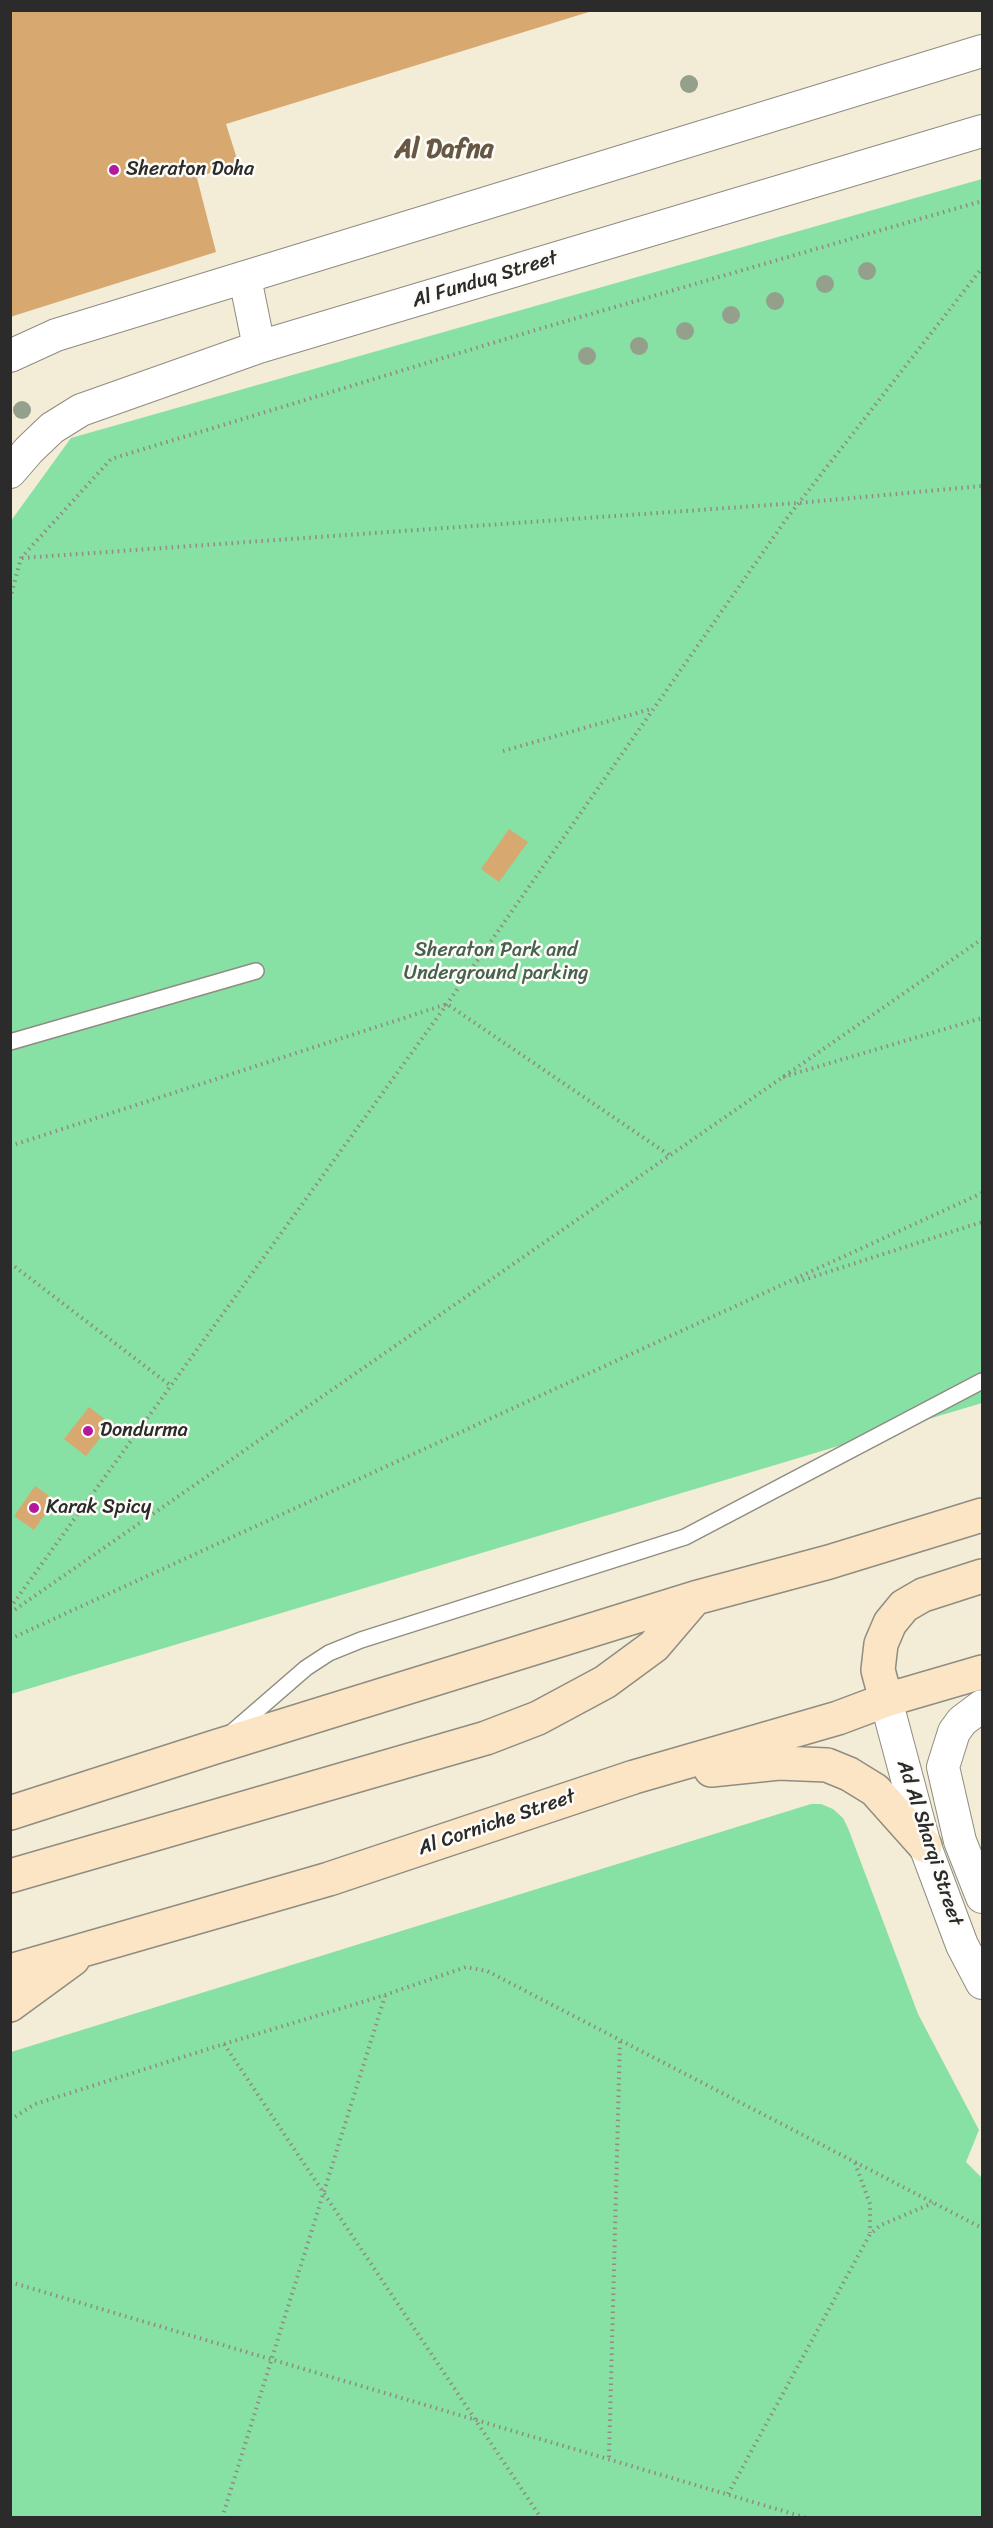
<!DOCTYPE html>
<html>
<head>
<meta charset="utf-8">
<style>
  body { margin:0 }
  #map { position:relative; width:993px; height:2528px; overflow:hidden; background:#f3ecd7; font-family:Sriracha,sans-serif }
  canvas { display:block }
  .frame { position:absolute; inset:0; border:12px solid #2b2b2b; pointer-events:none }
</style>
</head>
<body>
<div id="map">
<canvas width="993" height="2528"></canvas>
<div class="frame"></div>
</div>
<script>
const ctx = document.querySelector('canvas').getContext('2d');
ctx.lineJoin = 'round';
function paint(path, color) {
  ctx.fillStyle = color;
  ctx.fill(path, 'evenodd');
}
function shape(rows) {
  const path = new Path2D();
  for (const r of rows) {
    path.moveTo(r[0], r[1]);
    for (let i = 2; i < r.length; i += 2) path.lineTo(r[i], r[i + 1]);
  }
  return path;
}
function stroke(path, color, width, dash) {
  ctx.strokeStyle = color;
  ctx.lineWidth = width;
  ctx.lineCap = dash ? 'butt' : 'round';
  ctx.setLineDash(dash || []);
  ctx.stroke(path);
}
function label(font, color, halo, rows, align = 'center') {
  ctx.font = font + ' Sriracha,sans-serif';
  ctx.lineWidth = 5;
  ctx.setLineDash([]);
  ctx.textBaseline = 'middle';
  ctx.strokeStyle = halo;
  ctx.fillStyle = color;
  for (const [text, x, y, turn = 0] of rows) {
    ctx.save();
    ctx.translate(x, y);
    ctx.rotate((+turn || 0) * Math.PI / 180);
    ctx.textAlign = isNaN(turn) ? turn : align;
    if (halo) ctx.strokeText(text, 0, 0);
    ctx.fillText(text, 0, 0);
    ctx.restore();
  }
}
const green = shape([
  [982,179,982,1403,11,1694,10,523,13,518,71,438],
  [811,1804,821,1804,833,1809,843,1818,848,1828,918,2014,979,2130,966,2162,982,2178,982,2517,11,2517,11,2052]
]);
const building = shape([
  [10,10,592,10,592,11,226,124,238,162,197,178,216,252,10,317],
  [509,829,528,842,499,882,481,869],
  [89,1407,111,1424,86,1456,64,1439],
  [35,1486,55,1500,34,1530,14,1516]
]);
const path = shape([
  [22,558,798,503,982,486],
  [10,599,21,558,111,459,532,331,982,201],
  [503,751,651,709],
  [783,1077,982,1018],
  [10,1146,447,1004,669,1155],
  [10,1263,171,1386],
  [797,1282,982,1222],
  [10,1608,447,1004,787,518,982,268],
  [10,1613,982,939],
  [10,1639,982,1193],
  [224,2044,385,1995,466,1967,487,1971,982,2228],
  [10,2120,35,2104,224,2044,541,2518],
  [855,2163,870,2204,870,2233],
  [10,2282,807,2518],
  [609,2457,620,2041],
  [728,2494,870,2234,881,2225,933,2203],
  [222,2518,385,1996]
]);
const lane = shape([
  [10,1042,256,971],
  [231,1733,306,1668,329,1653,361,1640,685,1537,982,1381]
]);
const street = shape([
  [245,278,259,347],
  [10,356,56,335,982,51],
  [10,472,29,450,52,428,81,410,259,347,982,131],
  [886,1700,925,1846,962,1945,982,1983],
  [982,1706,962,1721,954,1732,943,1767,960,1841,982,1897]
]);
const secondary = shape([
  [886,1700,878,1670,881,1644,890,1623,904,1606,923,1595,982,1576],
  [711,1770,779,1763,827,1765,849,1774,875,1790,925,1846],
  [10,1813,215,1747,695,1598,829,1562,982,1515],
  [10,1876,486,1738,538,1718,605,1682,654,1646,695,1598],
  [10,1971,329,1879,634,1777,838,1718,886,1700,982,1672],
  [10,2005,73,1959]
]);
const trees = [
  [689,84],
  [867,271],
  [825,284],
  [775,301],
  [731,315],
  [685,331],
  [639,346],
  [587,356],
  [22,410]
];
const markers = [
  [114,170,6,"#b5179e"],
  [88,1431,6,"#b5179e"],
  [34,1508,6,"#b5179e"]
];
const poiNames = [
  ["Sheraton Doha",126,170],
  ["Dondurma",100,1431],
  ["Karak Spicy",46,1508]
];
const streetNames = [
  ["Al Funduq Street",485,280,-17],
  ["Al Corniche Street",497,1823,-19],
  ["Ad Al Sharqi Street",929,1843,72]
];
const parkNames = [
  ["Sheraton Park and",496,951],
  ["Underground parking",496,974]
];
const districtNames = [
  ["Al Dafna",444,150]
];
paint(green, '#87e0a4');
paint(building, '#d7a970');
stroke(lane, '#8f8c81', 18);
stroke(street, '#8f8c81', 34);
stroke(secondary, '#8f8c81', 36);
stroke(path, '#8f8c81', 4, [1.5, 4.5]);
stroke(lane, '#fff', 15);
stroke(street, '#fff', 32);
stroke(secondary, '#fce5c4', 33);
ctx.fillStyle = '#94a08c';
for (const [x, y] of trees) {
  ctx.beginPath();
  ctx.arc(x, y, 9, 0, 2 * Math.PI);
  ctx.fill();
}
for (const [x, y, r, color] of markers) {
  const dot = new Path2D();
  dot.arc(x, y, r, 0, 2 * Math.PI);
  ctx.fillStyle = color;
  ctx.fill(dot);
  stroke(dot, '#fdfcf7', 2);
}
label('20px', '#2b2b2b', '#fdfcf7', poiNames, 'left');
label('20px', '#2b2b2b', '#fdfcf7', streetNames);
label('20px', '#47614f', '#fdfcf7', parkNames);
label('bold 26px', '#675743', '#fdfcf7', districtNames);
</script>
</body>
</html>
